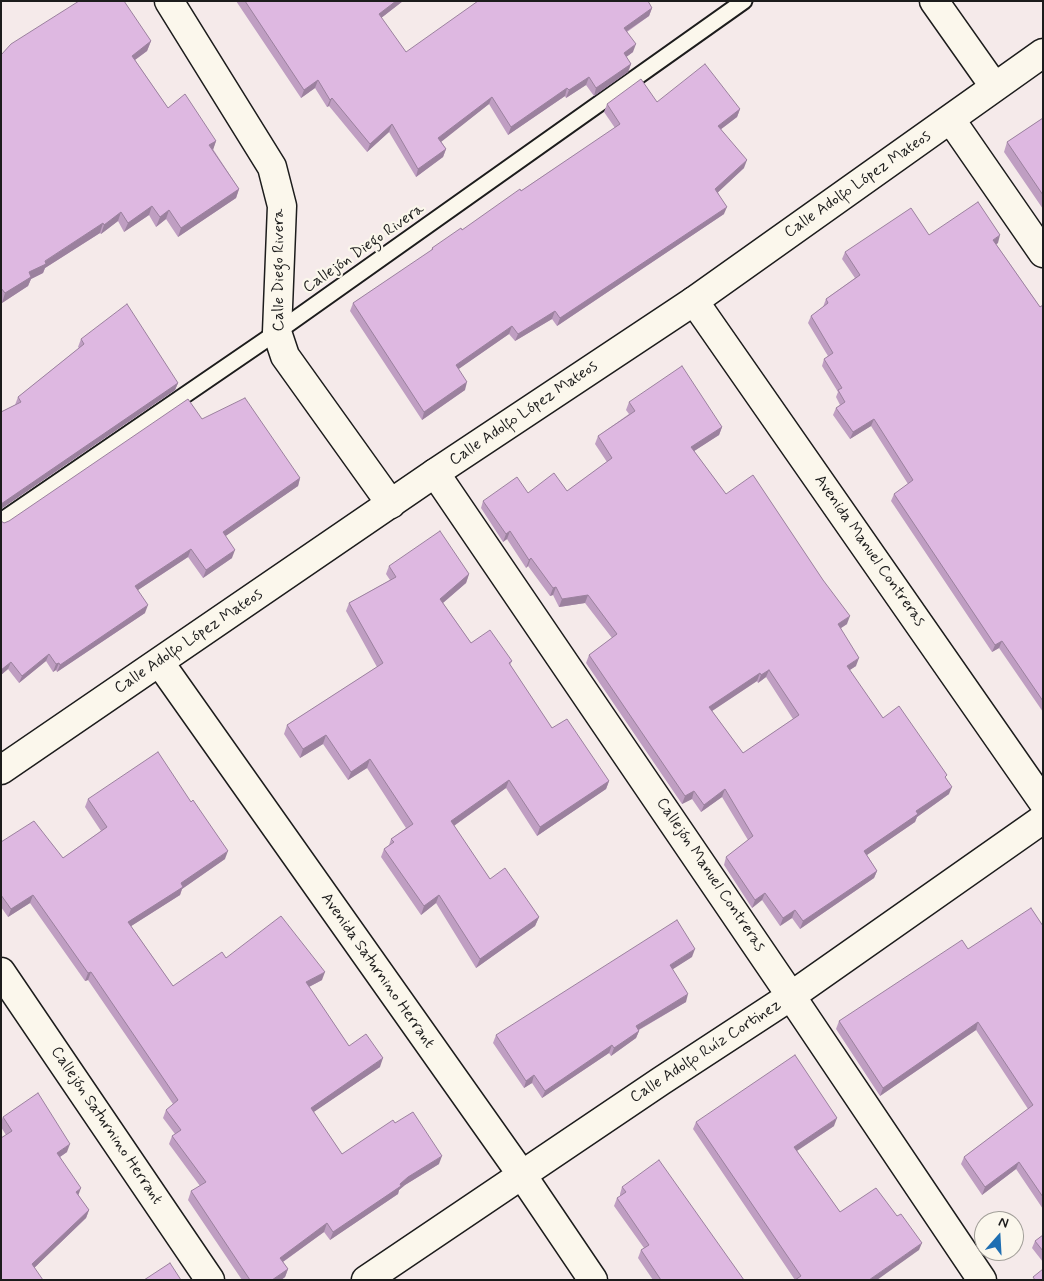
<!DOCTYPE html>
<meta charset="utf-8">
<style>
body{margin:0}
#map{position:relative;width:1044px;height:1281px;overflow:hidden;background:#f5eaea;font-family:Mynerve,sans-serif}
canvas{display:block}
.frame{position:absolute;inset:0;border:2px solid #1c1c1c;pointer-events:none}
.north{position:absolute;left:974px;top:1211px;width:50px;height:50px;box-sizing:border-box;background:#fbf7ec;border:1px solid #a29f99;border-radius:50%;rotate:19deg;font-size:14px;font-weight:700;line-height:20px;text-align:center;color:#1c1c1c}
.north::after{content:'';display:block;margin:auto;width:18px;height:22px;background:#1f6fb2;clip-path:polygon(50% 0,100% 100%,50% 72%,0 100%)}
</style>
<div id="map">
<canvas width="1044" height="1281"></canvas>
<div class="frame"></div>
<div class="north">N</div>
</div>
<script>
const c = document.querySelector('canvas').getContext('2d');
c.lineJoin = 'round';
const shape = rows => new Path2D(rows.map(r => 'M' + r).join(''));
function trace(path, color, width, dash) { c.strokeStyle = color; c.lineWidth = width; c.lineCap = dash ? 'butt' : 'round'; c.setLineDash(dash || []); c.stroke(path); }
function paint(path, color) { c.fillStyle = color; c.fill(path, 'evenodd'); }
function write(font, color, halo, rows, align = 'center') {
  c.font = font + ' Mynerve,sans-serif'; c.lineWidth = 4.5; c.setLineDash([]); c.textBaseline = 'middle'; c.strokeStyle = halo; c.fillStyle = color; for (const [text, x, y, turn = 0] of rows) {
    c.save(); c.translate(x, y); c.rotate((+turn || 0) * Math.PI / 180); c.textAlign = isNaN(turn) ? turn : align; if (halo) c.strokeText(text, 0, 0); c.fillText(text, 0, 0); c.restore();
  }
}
const service = shape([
 [1,521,277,332,744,1]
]);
const minor = shape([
 [934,1,994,86],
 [951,120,1043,253],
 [435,473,791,996,982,1280],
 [160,663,522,1175,593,1280],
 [1,972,210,1280],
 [366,1280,661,1081,791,996,1043,819]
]);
const tertiary = shape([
 [169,1,272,167,282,206,277,332,285,356,391,504],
 [694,301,1043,53]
]);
const secondary = shape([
 [1,770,435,473,694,301,1043,802]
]);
trace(service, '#1c1c1c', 19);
trace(minor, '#1c1c1c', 31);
trace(tertiary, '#1c1c1c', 31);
trace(secondary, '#1c1c1c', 31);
trace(service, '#fbf7ec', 15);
trace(minor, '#fbf7ec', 28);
trace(tertiary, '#fbf7ec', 28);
trace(secondary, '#fbf7ec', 28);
paint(shape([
 [236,1,403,1,381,18,406,52,652,8,649,16,627,32,633,52,626,57,631,64,628,72,594,96,586,85,566,98,565,96,508,135,489,104,441,141,446,149,443,157,416,177,389,132,367,152,329,106,327,107,315,88,301,98],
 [151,41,147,51,135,60,168,108,216,141,213,149,239,189,236,198,178,237,166,219,156,227,149,215,124,232,118,221,101,234,100,233,45,268,43,273,31,279,28,286,2,303,1,55],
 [657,102,740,109,737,117,721,129,744,168,718,192,724,214,557,326,552,319,515,341,509,334,458,369,465,390,422,420,350,311,353,303,431,251,432,248,462,230,615,128,604,112,607,104],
 [1043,118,1043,209,1004,152,1007,142],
 [929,235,998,243,996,244,1040,307,1043,305,1043,712,999,648,992,652,891,501,894,494,908,484,871,426,850,439,833,415,836,408,840,405,836,397,838,392,822,366,824,359,828,356,808,323,811,316,823,307,826,299,855,278,842,259,845,252],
 [81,339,178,383,175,390,1,509,1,412,15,405,18,397,79,348,78,347],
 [629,402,722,427,719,435,694,451,726,494,847,624,841,628,856,666,849,670,883,718,946,778,949,794,917,817,915,822,867,855,877,871,874,878,800,929,792,918,780,926,762,900,752,908,724,865,726,857,748,840,722,797,701,812,692,799,682,804,586,663,589,655,612,638,585,603,559,607,553,595,550,596,528,566,526,568,507,539,503,542,481,508,483,501,528,493,567,491,607,462,595,444,598,436,629,414,626,410],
 [766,677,793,719,743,753,712,711,757,681,758,683],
 [202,419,300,478,298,486,225,536,232,558,203,578,188,557,138,590,145,613,57,672,56,670,53,672,46,661,19,683,8,669,1,675,1,521,4,523,9,521],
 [389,566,469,574,466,583,443,603,471,643,512,661,510,665,552,728,609,781,606,789,537,836,506,788,454,826,490,879,539,917,535,926,476,968,436,903,421,915,381,857,384,849,389,845,391,839,406,828,367,768,348,780,323,744,300,758,284,734,287,725,377,667,346,611,349,603,390,580,386,574],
 [88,799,225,859,182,889,180,895,131,926,173,986,226,958,322,980,309,987,349,1046,380,1067,313,1112,342,1154,395,1123,439,1164,405,1185,399,1190,398,1194,330,1240,324,1232,283,1262,288,1269,285,1277,281,1280,242,1280,188,1200,191,1191,200,1186,169,1144,172,1136,175,1134,163,1118,166,1110,173,1104,88,980,85,981,30,903,8,917,1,907,1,842,63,858,101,831,85,807],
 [1043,926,1043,1209,1016,1169,982,1195,961,1164,964,1157,1028,1109,976,1030,880,1096,836,1029,839,1021,968,949],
 [692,957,672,969,686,1002,639,1030,639,1031,636,1038,611,1056,609,1053,542,1098,532,1083,524,1088,493,1043,496,1035],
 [3,1117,67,1152,60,1157,78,1195,89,1210,86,1218,35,1267,1,1280,6,1135,1,1127,1,1121],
 [696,1122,834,1126,797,1151,840,1212,919,1250,795,1280,693,1129],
 [622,1187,744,1280,653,1280,638,1258,641,1250,644,1248,614,1206,617,1198,620,1196,620,1194],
 [1043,1235,1043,1262,1032,1248,1035,1241]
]), '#bf9ec2');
paint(shape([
 [396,1,403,1,376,22,379,14],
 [652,8,649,16,621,35,624,28],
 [151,41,147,51,128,65,132,56],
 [636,44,633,52,621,61,624,53],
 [631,64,628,72,594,96,596,88],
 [589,77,586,85,566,98,569,90],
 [318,80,315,88,301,98,304,90],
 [567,88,565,96,508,135,511,127],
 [492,97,489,104,436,146,438,138],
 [332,98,329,106,327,107,330,100],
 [740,109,737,117,716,133,718,126],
 [392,124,389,132,367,152,370,144],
 [216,141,213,150,209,145],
 [446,149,443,157,416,177,418,169],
 [747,160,744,168,713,197,715,189],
 [239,189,236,198,178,237,181,228],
 [152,206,149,215,124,232,128,223],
 [727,207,724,214,557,326,560,318],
 [169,210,166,219,156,227,160,217],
 [121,212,118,221,101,234,104,225],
 [103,223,100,233,45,268,43,273,31,279,28,286,2,303,5,293,29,272],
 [1000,235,998,243,991,248,993,240],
 [555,311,552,319,515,341,518,334],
 [512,326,509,334,453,373,456,365],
 [467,382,465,390,422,420,424,412],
 [178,383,175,390,1,509,1,504],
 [874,419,871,426,850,439,853,432],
 [722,427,719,435,688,455,691,447],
 [300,478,298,486,220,540,223,532],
 [510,531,507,539,503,542,506,534],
 [191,549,188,557,132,594,135,586],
 [235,550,232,558,203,578,206,570],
 [531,558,528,566,526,568,529,560],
 [469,574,466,583,437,608,440,599],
 [556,587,553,595,550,596,553,588],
 [588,595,585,603,559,607,562,599],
 [148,605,145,613,57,672,60,665],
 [850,616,847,624,835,632,838,624],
 [1002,641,999,648,992,652,995,645],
 [49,654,46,661,19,683,22,676],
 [859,658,856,666,844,674,847,666],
 [11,662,8,669,1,675,1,670],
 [59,663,56,670,53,672,56,664],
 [769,670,766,677,758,683,761,675],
 [760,673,757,681,706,715,709,707],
 [326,735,323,744,300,758,303,749],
 [370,759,367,768,348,780,351,772],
 [509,780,506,788,448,830,451,821],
 [609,781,606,789,537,836,540,827],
 [952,787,949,794,917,817,915,822,861,859,864,851,916,811],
 [725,789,722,797,701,812,704,805],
 [694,791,692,799,682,804,685,796],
 [228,851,225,859,182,889,180,895,125,930,128,922,181,883],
 [877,871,874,878,800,929,803,921],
 [765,893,762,900,752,908,755,900],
 [33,895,30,903,8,917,11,909],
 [439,895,436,903,421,915,424,906],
 [795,910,792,918,780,926,783,918],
 [539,917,535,926,476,968,480,959],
 [695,949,692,957,667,973,670,965],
 [91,972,88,980,85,981,88,973],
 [325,972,322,980,303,990,306,982],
 [688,994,686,1002,633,1033,636,1026],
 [978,1022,976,1030,880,1096,883,1088],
 [639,1031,636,1038,611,1056,614,1048],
 [612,1045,609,1053,542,1098,545,1091],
 [383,1058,380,1067,308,1116,311,1108],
 [534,1075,532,1083,524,1088,526,1081],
 [837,1118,834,1126,792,1154,794,1147],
 [70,1144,67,1152,54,1161,57,1153],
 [442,1156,439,1164,405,1185,399,1190,398,1194,330,1240,333,1232,400,1184,408,1177],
 [1019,1162,1016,1169,982,1195,985,1187],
 [81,1188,78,1196,76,1192],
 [89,1210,86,1218,30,1272,32,1264],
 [327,1223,324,1232,277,1266,280,1258],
 [922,1243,919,1250,877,1280,869,1280],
 [288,1269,285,1277,281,1280,272,1280]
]), '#9b819e');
const building = shape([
 [79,1,124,1,151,41,132,56,168,108,185,94,216,141,209,145,239,189,181,228,169,210,160,217,152,206,128,223,121,212,104,225,103,223,45,261,46,264,29,272,31,277,5,293,1,288,1,55,11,44,79,1],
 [245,1,396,1,379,14,406,52,478,1,648,1,652,8,624,28,636,44,624,53,631,64,596,88,589,77,569,90,567,88,511,127,492,97,438,138,446,149,418,169,392,124,370,144,332,98,330,100,318,80,304,90,245,1],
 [705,64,740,109,718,126,747,160,715,189,727,207,560,318,555,311,518,334,512,326,456,365,467,382,424,412,353,303,433,249,432,248,461,228,462,230,520,189,521,191,620,124,607,104,641,79,657,102,705,64],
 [1043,118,1043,195,1007,142,1043,118],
 [978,202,1000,235,993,240,1040,307,1043,305,1043,701,1002,641,995,645,894,494,913,480,874,419,853,432,836,408,845,402,838,390,842,388,824,359,833,353,811,316,828,303,826,299,860,275,845,252,911,208,929,235,978,202],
 [127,304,178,383,1,504,1,412,21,402,18,397,84,344,81,339,127,304],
 [682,366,722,427,691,447,726,494,753,475,823,580,850,616,838,624,859,658,847,666,883,718,899,706,947,775,945,777,952,787,916,811,918,814,864,851,877,871,803,921,795,910,783,918,765,893,755,900,726,857,753,836,725,789,704,805,694,791,685,796,589,655,617,634,588,595,562,599,556,587,553,588,531,558,529,560,510,531,506,534,483,501,517,477,528,493,554,473,567,491,612,458,598,436,635,411,629,402,682,366],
 [769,670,799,715,743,753,709,707,760,673,761,675,769,670],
 [245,398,300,478,223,532,235,550,206,570,191,549,135,586,148,605,60,665,59,663,56,664,49,654,22,676,11,662,1,670,1,521,4,523,9,521,188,399,202,419,245,398],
 [440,531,469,574,440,599,471,643,490,630,512,661,509,663,552,728,567,719,609,781,540,827,509,780,451,821,490,879,505,868,539,917,480,959,439,895,424,906,384,849,394,842,391,839,413,824,370,759,351,772,326,735,303,749,287,725,383,663,349,603,396,577,389,566,440,531],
 [158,752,191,802,193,800,228,851,181,883,183,887,128,922,173,986,222,952,226,958,281,916,325,972,306,982,349,1046,366,1034,383,1058,311,1108,342,1154,393,1120,395,1123,413,1112,442,1156,408,1177,400,1184,401,1186,333,1232,327,1223,280,1258,288,1269,272,1280,250,1280,191,1191,206,1182,172,1136,181,1130,166,1110,178,1100,91,972,88,973,33,895,11,909,1,895,1,842,34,821,63,858,107,827,88,799,158,752],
 [1031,908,1043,926,1043,1197,1019,1162,985,1187,964,1157,1033,1105,978,1022,883,1088,839,1021,962,940,968,949,1031,908],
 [677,920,695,949,670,965,688,994,636,1026,639,1031,614,1048,612,1045,545,1091,534,1075,526,1081,496,1035,677,920],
 [795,1055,837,1118,794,1147,840,1212,876,1188,897,1216,901,1214,922,1243,869,1280,795,1280,801,1276,696,1122,795,1055],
 [38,1093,70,1144,57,1153,81,1188,76,1192,89,1210,32,1264,43,1280,1,1280,1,1138,12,1131,3,1117,38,1093],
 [659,1160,744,1280,661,1280,641,1250,649,1245,617,1198,626,1192,622,1187,659,1160],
 [1043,1235,1043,1251,1035,1241,1043,1235],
 [170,1263,181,1280,144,1280,170,1263],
 [1043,1269,1043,1280,1035,1280,1033,1277,1043,1269]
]);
paint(building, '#deb8e1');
trace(building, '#9b819e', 1);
write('16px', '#1c1c1c', '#fbf7ec', [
 ["Calle Adolfo López Mateos",858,185,-35],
 ["Callejón Diego Rivera",364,249,-35],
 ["Calle Diego Rivera",280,270,-90],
 ["Calle Adolfo López Mateos",524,414,-34],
 ["Avenida Manuel Contreras",869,551,55],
 ["Calle Adolfo López Mateos",189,642,-34],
 ["Callejón Manuel Contreras",710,875,56],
 ["Avenida Saturnino Herrant",377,971,55],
 ["Calle Adolfo Ruíz Cortinez",706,1052,-33],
 ["Callejón Saturnino Herrant",106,1126,56]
]);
</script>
